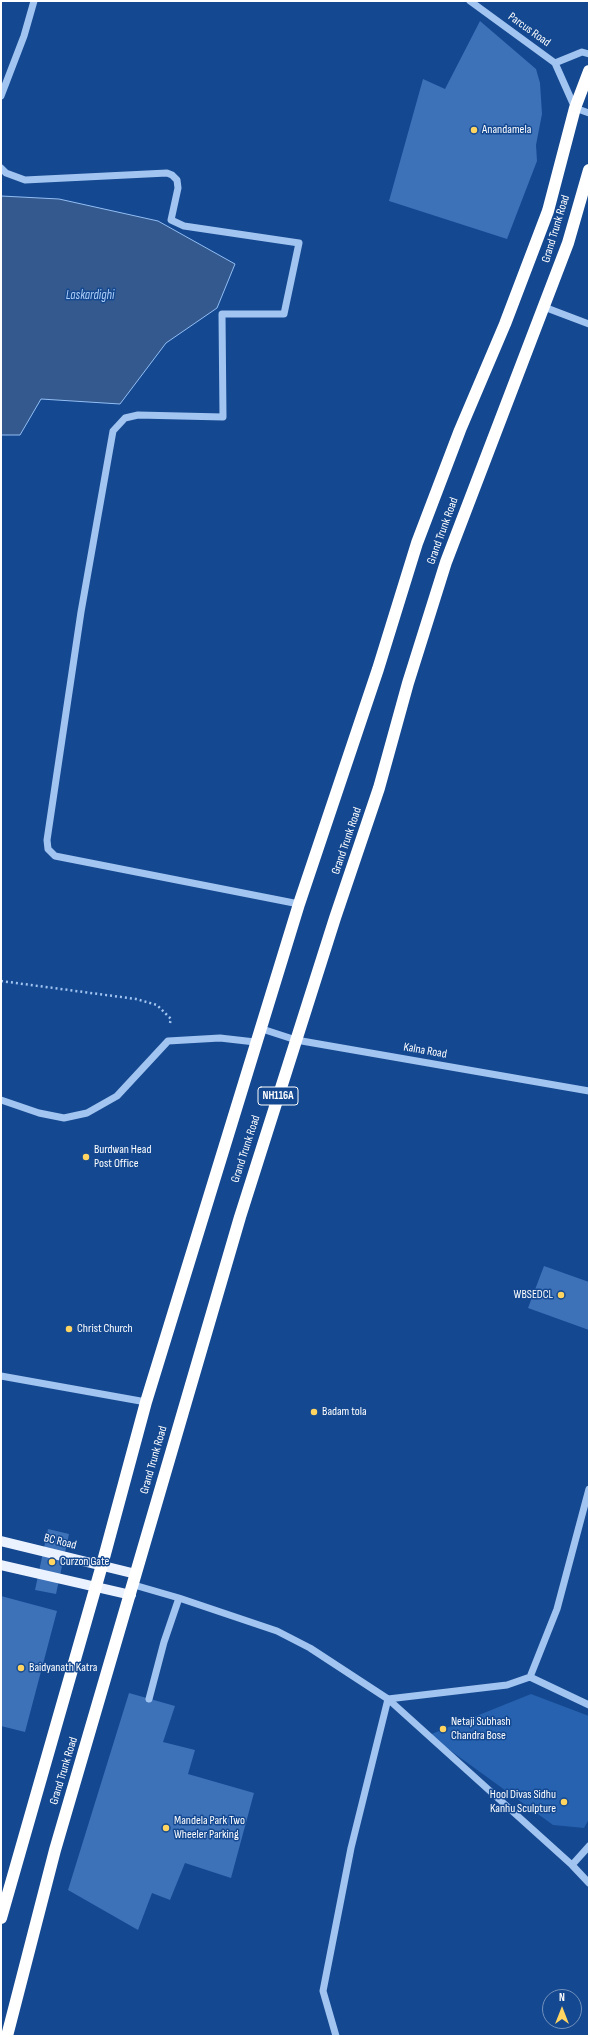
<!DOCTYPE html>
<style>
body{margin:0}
#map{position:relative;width:590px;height:2037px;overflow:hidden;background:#144890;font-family:"Sofia Sans Condensed",sans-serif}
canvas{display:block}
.frame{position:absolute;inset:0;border:2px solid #fff;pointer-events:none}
.north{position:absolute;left:542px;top:1989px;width:40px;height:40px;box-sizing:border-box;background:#144890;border:1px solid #7291bc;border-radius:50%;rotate:0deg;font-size:11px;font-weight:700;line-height:16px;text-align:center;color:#fff}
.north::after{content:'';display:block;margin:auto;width:14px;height:18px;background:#ffd461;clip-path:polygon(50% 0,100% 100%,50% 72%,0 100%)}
</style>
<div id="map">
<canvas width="590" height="2037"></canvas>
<div class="frame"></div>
<div class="north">N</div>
</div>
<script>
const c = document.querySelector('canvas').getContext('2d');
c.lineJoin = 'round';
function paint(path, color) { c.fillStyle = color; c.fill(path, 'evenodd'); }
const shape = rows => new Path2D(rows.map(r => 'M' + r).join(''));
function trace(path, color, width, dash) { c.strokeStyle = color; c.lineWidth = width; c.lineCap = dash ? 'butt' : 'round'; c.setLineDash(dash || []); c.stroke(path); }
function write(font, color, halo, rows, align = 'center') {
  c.font = font + ' "Sofia Sans Condensed",sans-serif'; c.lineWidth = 3; c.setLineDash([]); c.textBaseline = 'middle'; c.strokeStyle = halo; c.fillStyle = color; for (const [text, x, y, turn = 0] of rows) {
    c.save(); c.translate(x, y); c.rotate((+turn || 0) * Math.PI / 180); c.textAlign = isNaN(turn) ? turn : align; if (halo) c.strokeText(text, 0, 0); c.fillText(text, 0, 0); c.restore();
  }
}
paint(shape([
 [531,1694,589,1716,589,1819,584,1828,553,1825,429,1735]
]), '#2662af');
const water = shape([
 [1,196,59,199,158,221,235,264,217,308,166,343,120,404,41,399,20,435,1,435,1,196]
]);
paint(water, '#33598e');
trace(water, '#93bef4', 1);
paint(shape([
 [480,21,536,69,540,83,542,114,536,145,537,161,507,239,389,201,423,79,445,89],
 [544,1266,589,1282,589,1330,528,1308],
 [48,1529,69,1534,56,1594,35,1590],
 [1,1596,57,1611,25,1732,1,1726],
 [129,1693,175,1706,163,1742,195,1750,188,1774,254,1793,231,1878,185,1863,170,1900,152,1893,138,1930,68,1890]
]), '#3d72b9');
trace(shape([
 [1,981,136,999,157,1005,171,1019,170,1023]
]), '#a1c4f1', 2.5, [2, 3]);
trace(shape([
 [470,1,555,63,575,108,589,113],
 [555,63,582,52,589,54],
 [1,96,24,36,34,1],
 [1,168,6,173,25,180,167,173,172,175,177,180,178,188,171,220,184,226,299,243,284,314,222,314,223,417,138,415,125,418,113,431,81,612,47,840,48,849,55,856,299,904],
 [544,307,589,324],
 [259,1028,296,1040,589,1091],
 [1,1100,39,1113,64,1118,87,1113,117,1096,168,1041,220,1038,255,1042],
 [1,1376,146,1402],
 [134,1585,179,1598,277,1631,310,1648,388,1699,572,1865,589,1883],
 [530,1677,557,1609,589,1489],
 [149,1699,164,1642,179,1598],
 [572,1865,589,1846],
 [336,2036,323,1991,351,1848,388,1699,507,1685,530,1677,589,1705]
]), '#a1c4f1', 7);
trace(shape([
 [1,1541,136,1574],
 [1,1565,131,1595]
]), '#ebf2ff', 10);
trace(shape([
 [1,1918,102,1565,146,1402,299,904,378,669,417,543,460,430,505,324,548,211,575,108,589,71],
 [7,2036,55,1850,240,1217,335,918,379,788,408,683,446,562,568,243,589,170]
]), '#fff', 12);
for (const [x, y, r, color] of [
 [474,130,4,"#ffd461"],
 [86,1157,4,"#ffd461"],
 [561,1295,4,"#ffd461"],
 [69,1329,4,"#ffd461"],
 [314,1412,4,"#ffd461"],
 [52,1562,4,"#ffd461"],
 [21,1668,4,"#ffd461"],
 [443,1729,4,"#ffd461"],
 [564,1802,4,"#ffd461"],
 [166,1828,4,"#ffd461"]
]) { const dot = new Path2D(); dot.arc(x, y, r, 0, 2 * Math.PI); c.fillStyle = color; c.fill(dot); trace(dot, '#144890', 1.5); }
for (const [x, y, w] of [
 [278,1096,40]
]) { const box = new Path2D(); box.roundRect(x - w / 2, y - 9, w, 18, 3); c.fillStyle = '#144890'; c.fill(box); trace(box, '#fff', 1); }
write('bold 11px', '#fff', null, [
 ["NH116A",278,1096]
]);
write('12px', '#fff', '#144890', [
 ["Parcus Road",529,30,36],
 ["Grand Trunk Road",556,229,-73],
 ["Grand Trunk Road",443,531,-70],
 ["Grand Trunk Road",347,841,-71],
 ["Kalna Road",425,1051,10],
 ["Grand Trunk Road",246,1149,-72],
 ["Grand Trunk Road",154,1460,-74],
 ["BC Road",60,1542,14],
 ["Grand Trunk Road",64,1771,-73]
]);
write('12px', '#fff', '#144890', [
 ["Anandamela",482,130],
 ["Burdwan Head",94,1150],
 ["Post Office",94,1164],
 ["WBSEDCL",553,1295,"right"],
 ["Christ Church",77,1329],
 ["Badam tola",322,1412],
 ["Curzon Gate",60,1562],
 ["Baidyanath Katra",29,1668],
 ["Netaji Subhash",451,1722],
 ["Chandra Bose",451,1736],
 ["Hool Divas Sidhu",556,1795,"right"],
 ["Kanhu Sculpture",556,1809,"right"],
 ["Mandela Park Two",174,1821],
 ["Wheeler Parking",174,1835]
], 'left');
write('italic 13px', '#adcef8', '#144890', [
 ["Laskardighi",90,296]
]);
</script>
